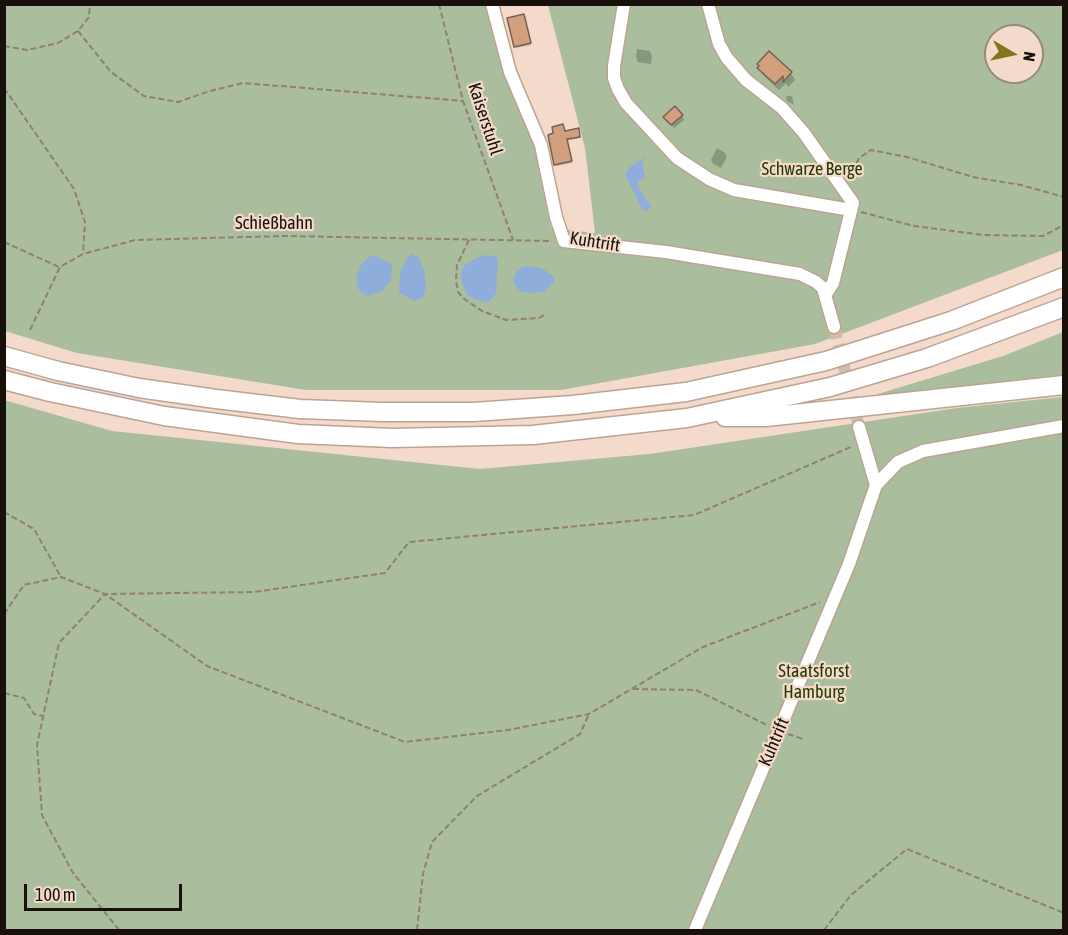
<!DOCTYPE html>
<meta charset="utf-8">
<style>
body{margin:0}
#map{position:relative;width:1068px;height:935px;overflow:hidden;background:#f3daca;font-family:"Asap Condensed",sans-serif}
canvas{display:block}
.frame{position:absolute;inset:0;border:6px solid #18100a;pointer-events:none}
.north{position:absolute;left:984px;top:24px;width:60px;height:60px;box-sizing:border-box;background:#f3daca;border:2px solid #9b897d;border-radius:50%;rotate:99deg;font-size:16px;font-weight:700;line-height:24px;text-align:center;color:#18100a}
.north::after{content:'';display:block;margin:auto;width:21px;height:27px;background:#7f771b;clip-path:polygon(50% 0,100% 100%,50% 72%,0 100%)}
.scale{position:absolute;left:24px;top:884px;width:158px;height:27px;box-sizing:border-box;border:3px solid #18100a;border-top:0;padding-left:8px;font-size:18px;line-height:21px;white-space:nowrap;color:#18100a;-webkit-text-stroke:4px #f3daca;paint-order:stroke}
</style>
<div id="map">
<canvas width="1068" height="935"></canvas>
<div class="frame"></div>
<div class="north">N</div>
<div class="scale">100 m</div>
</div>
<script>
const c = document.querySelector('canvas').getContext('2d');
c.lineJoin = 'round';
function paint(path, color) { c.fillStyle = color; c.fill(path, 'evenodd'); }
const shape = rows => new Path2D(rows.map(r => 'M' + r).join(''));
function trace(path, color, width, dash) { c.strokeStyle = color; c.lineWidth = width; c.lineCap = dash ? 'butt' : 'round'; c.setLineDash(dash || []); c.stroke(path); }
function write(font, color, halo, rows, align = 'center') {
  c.font = font + ' "Asap Condensed",sans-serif'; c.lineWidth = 4.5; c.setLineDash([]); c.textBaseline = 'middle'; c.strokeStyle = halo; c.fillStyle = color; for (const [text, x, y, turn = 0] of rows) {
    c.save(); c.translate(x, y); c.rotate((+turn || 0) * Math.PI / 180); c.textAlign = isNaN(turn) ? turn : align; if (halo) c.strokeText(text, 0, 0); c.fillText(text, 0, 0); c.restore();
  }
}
paint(shape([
 [4,5,488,5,532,133,551,228,595,233,585,148,548,5,1063,5,1063,250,815,344,561,390,306,390,77,353,5,331],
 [996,36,1032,36,1032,72,996,72],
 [1063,332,1063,378,878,397,878,394,1003,356],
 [1063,397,1063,930,5,930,4,400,112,431,480,469,650,454,957,408]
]), '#aabd9c');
paint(shape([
 [645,157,642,165,645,177,638,182,639,189,651,206,647,211,642,209,625,175,631,166],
 [412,254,419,258,424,270,426,287,423,298,415,301,399,293,400,272,407,259],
 [372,255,383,259,392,265,391,281,382,291,366,296,359,290,356,277,362,263],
 [484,255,497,257,498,263,496,293,489,302,479,301,468,296,461,281,462,269,467,263],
 [524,266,541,268,554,276,554,282,544,292,534,293,521,292,515,285,513,280,517,271]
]), '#8eaddb');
paint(shape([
 [524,17,531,45,516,48,509,19],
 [637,49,650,51,652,56,651,64,638,62,636,57],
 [769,53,791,73,795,80,788,87,786,83,779,90,763,75,759,68],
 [786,96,792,96,794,105,787,101],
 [682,115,684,120,674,128,668,121],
 [579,131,580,138,567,141,572,163,556,166,565,132],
 [717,148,725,153,727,157,721,168,713,164,711,160]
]), '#0003');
const building = shape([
 [524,14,531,43,514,47,507,18,524,14],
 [769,51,792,72,783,82,783,76,775,84,757,68,759,66,757,64,769,51],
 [675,106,683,115,671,125,663,117,675,106],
 [563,124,565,131,579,128,580,137,567,139,572,161,554,165,548,135,553,133,552,127,563,124]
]);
paint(building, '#d2a07e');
trace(building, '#776153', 1.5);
trace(shape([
 [834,327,859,427]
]), '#d2bcad', 12, [12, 6]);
const minor = shape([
 [492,4,510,72,541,145,556,217,564,241,666,252,800,274,816,282,823,288,834,327],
 [624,4,614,66,614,78,618,89,626,103,677,158,709,179,734,190,851,210],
 [708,4,719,44,727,58,746,80,782,108,804,133,853,203,833,283,826,294],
 [859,427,876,485],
 [695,930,849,564,876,485,898,462,923,451,1064,426]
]);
const highway = shape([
 [4,356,58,371,139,388,216,399,300,409,383,412,474,412,573,405,686,392,826,361,951,321,1064,277],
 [4,380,50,392,164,416,298,434,392,438,533,435,687,418,830,387,927,358,1064,307],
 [725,417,766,417,1064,385]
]);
trace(minor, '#bca494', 15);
trace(highway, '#bca494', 21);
trace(shape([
 [439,4,463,101,513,240],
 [78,31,111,72,144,96,178,102,210,91,243,83,463,101],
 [4,46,27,50,58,43,78,31,89,17,90,4],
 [4,88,74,189,85,222,83,254],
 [849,180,859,158,871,150,907,157,973,177,1021,185,1064,197],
 [861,212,914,226,984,235,1043,236,1064,225],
 [469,240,457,265,456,280,458,292,463,298,482,311,506,320,539,318,544,315],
 [4,242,59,267],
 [30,330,60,267,83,254,135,240,285,236,552,241],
 [4,512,34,529,61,577],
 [4,614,24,585,61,577,105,594,207,666,405,742,508,730,589,714,703,647,820,602],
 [633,689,696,690,769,726],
 [4,693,24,698,34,714,43,716],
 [788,734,803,739],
 [119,930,73,873,42,815,37,745,59,643,105,594,254,592,385,573,409,542,694,515,853,446],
 [417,930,423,874,432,842,477,796,580,734,589,714],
 [824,930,851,895,907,849,1064,913]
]), '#917f74', 2, [6, 3]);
trace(minor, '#fff', 12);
trace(highway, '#fff', 18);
write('18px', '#18100a', '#f3daca', [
 ["Kaiserstuhl",485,119,72],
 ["Schießbahn",274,223],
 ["Kuhtrift",595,242,9],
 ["Kuhtrift",774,742,-67]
]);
write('18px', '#223b04', '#f3daca', [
 ["Schwarze Berge",812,169],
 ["Staatsforst",814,671],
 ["Hamburg",814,692]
]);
</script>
